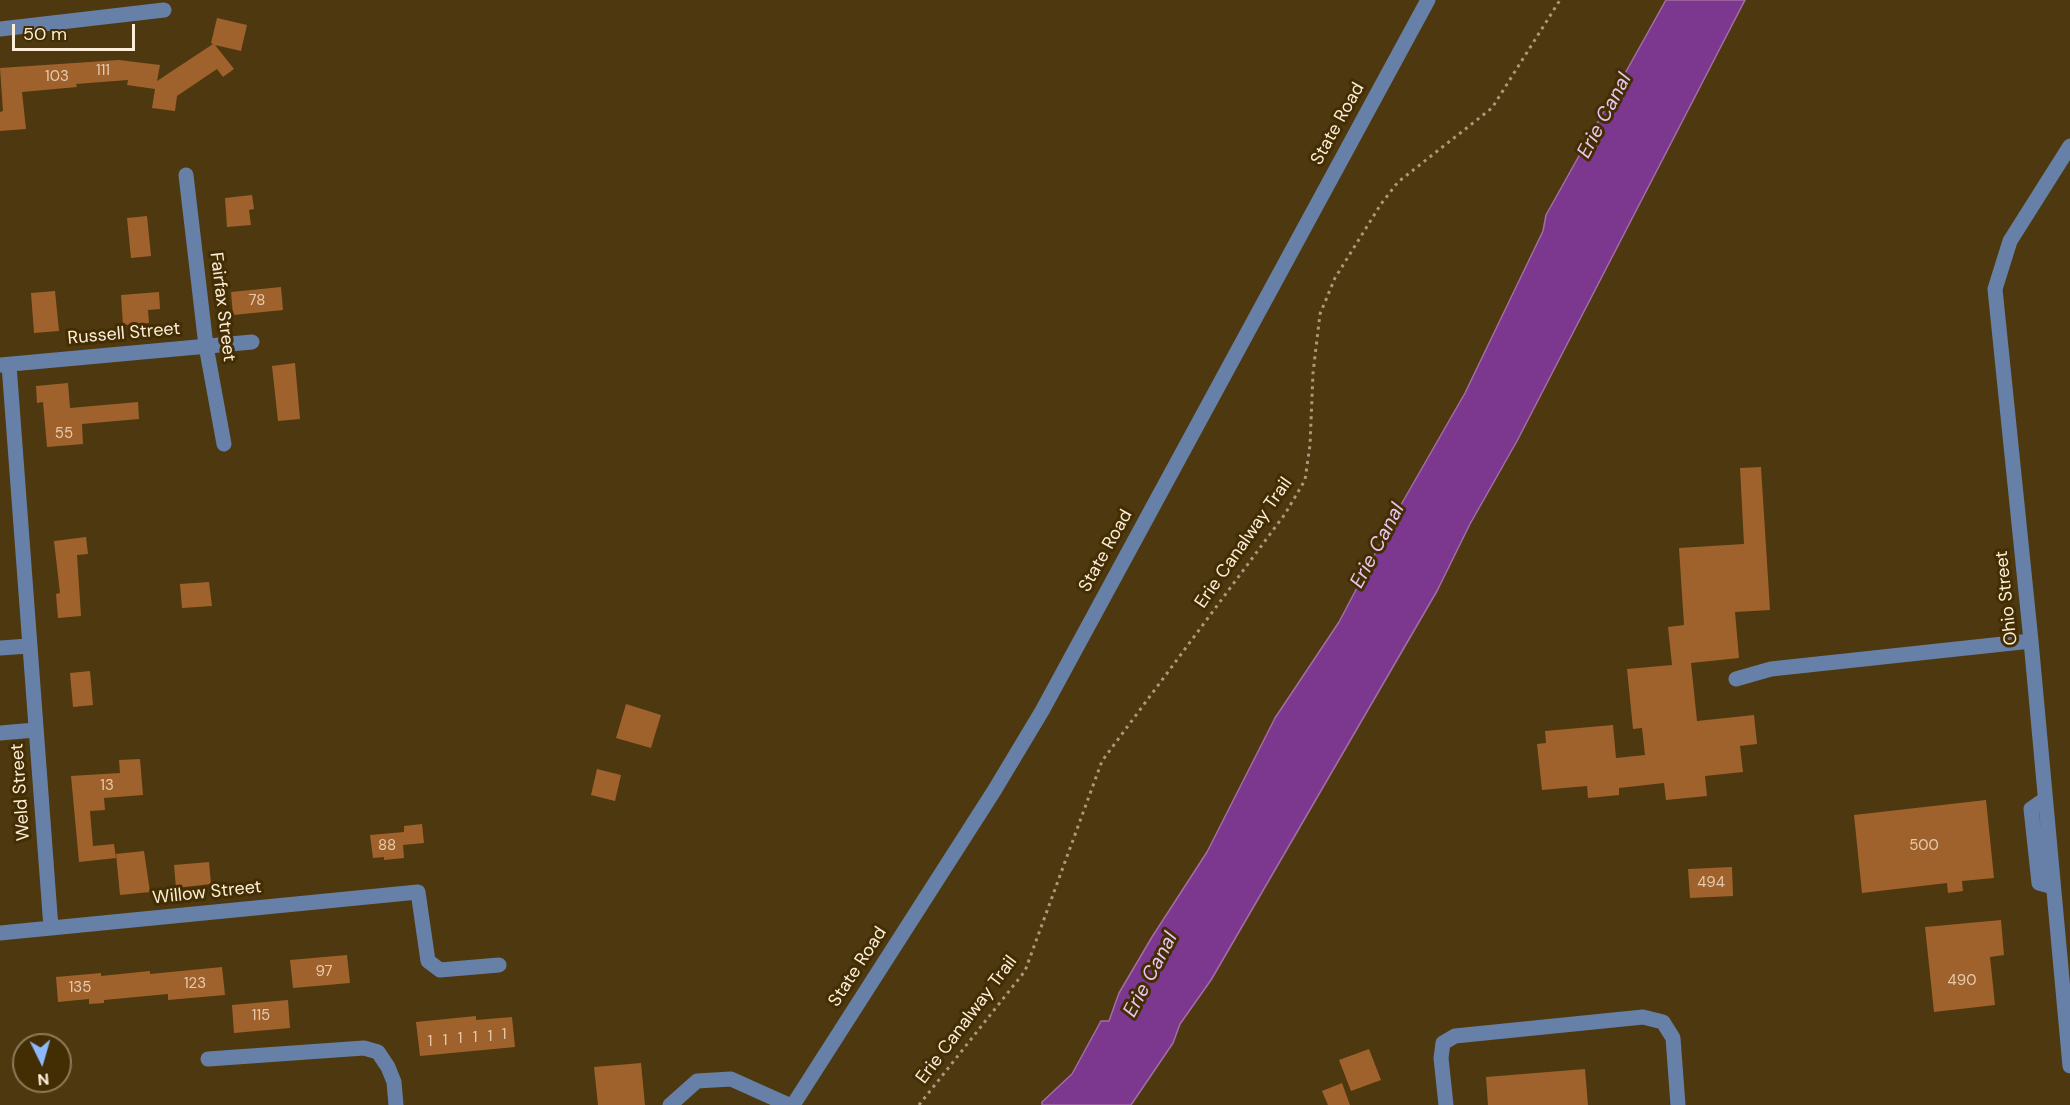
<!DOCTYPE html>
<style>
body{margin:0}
#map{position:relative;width:2070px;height:1105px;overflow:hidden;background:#4e380f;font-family:"DM Sans",sans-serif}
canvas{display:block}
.north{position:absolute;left:12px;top:1033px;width:60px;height:60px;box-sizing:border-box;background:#432d03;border:2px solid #8d7a59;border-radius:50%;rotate:175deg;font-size:16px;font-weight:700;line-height:24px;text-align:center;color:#fceed9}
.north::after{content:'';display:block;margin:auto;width:21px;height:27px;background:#8db9fc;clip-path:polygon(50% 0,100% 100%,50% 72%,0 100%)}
.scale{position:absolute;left:12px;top:24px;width:123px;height:27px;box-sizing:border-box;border:3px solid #fceed9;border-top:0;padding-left:8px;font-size:18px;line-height:21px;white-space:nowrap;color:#fceed9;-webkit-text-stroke:4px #432d03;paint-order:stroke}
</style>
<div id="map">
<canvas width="2070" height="1105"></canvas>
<div class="north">N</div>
<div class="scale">50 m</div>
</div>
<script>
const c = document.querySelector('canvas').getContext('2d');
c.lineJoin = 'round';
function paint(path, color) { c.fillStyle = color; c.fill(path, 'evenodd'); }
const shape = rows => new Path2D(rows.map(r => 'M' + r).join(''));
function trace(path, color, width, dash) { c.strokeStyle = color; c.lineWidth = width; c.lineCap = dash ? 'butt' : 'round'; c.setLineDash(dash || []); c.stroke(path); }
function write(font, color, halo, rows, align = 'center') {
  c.font = font + ' "DM Sans",sans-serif'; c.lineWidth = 6; c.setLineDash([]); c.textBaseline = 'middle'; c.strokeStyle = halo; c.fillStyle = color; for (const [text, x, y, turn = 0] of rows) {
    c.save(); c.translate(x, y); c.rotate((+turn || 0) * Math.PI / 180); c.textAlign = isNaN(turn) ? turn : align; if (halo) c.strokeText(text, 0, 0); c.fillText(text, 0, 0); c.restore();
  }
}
const water = shape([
 [1666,0,1745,0,1517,441,1470,524,1437,591,1211,980,1180,1024,1173,1043,1131,1105,1042,1105,1042,1102,1072,1074,1101,1021,1109,1021,1119,993,1152,937,1207,852,1275,718,1339,622,1398,510,1465,393,1543,231,1546,215,1666,0]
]);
paint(water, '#7c378e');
trace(water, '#a26ea4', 1.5);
paint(shape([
 [217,18,247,25,241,51,215,45,234,69,223,77,217,69,177,96,175,111,152,108,155,89,127,85,128,80,76,84,77,87,22,92,26,129,0,131,0,112,3,111,0,68,119,60,160,65,157,81,213,44,211,43],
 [252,195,254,209,249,210,251,225,227,227,225,198],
 [147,216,151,256,131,258,127,218],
 [281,287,283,310,233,315,231,292],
 [55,291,59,331,34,333,31,293],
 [159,292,160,309,148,310,149,323,123,325,121,295],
 [295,363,300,419,278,421,272,366],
 [68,383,70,408,138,402,139,419,82,424,83,444,47,447,43,402,37,403,36,386],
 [1761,467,1770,610,1735,612,1739,658,1691,663,1697,721,1754,715,1757,744,1740,746,1743,772,1705,776,1707,796,1666,800,1664,783,1619,788,1619,795,1588,798,1587,786,1542,790,1537,744,1546,743,1545,731,1613,725,1616,758,1645,755,1642,728,1633,729,1627,669,1672,665,1668,627,1684,625,1679,548,1744,544,1740,468],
 [86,537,88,554,77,555,81,616,58,618,56,594,60,593,54,541],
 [209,582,212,606,182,608,180,584],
 [90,671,93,705,73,707,70,673],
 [626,704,661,715,651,748,616,738],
 [140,759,143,795,104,798,105,810,90,811,93,846,114,844,116,858,79,862,71,776,120,773,119,760],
 [597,769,621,775,615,801,591,795],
 [1986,800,1994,878,1962,881,1963,891,1948,893,1947,883,1862,893,1854,815],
 [422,824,424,843,403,845,404,858,384,860,384,857,373,858,370,835,404,832,404,826],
 [144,851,150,892,120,895,116,854],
 [209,862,211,884,176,888,174,865],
 [1732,867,1733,896,1690,898,1688,869],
 [2001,920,2004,955,1990,957,1995,1005,1934,1012,1925,927],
 [347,955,350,983,293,988,290,960],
 [222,967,225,995,168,1000,168,994,104,1000,104,1003,89,1004,89,999,58,1002,56,977,101,973,101,976,150,971,150,974],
 [288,1000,290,1028,234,1033,232,1005],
 [476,1016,476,1020,512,1017,515,1047,420,1056,416,1022],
 [1369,1049,1381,1080,1351,1091,1339,1060],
 [641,1063,645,1105,598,1105,594,1067],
 [1585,1069,1588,1105,1488,1105,1486,1077],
 [1342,1083,1350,1105,1328,1105,1322,1091]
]), '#a0622c');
trace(shape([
 [919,1105,1025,971,1102,761,1285,514,1305,480,1310,445,1313,373,1320,314,1335,278,1381,204,1398,182,1492,108,1560,0]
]), '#ab997b', 3, [3, 4.5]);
trace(shape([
 [0,29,164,10],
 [2070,146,2010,241,1995,289,2031,641,2070,1066],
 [186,175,206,346,224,444],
 [0,365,252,342],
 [9,365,51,928],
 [0,648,29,646],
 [1736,679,1771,669,2031,641],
 [0,733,35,730],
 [2044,800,2031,809,2039,883,2053,887],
 [0,933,418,892,428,961,440,970,499,965],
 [208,1059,364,1048,378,1052,388,1067,394,1082,396,1105],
 [670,1105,697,1081,731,1079,789,1105],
 [793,1105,994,791,1042,711,1428,0],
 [1446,1105,1441,1058,1443,1043,1455,1036,1643,1017,1663,1022,1673,1038,1678,1105]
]), '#6780a8', 15);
write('15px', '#e5cbae', null, [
 ["111",103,71],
 ["103",57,77],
 ["78",257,301],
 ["55",64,434],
 ["13",107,786],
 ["88",387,846],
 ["500",1924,846],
 ["494",1711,883],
 ["97",324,972],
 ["490",1962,981],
 ["123",195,984],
 ["135",80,988],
 ["115",261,1016],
 ["1",504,1035],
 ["1",490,1037],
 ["1",475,1038],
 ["1",460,1039],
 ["1",445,1041],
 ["1",430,1042]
]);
write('18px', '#fceed9', '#432d03', [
 ["State Road",1338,124,-61],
 ["Fairfax Street",222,307,83],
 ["Russell Street",124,334,-5],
 ["Erie Canalway Trail",1244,543,-55],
 ["State Road",1106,551,-61],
 ["Ohio Street",2007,598,-96],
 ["Weld Street",21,792,-94],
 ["Willow Street",207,893,-6],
 ["State Road",858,967,-57],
 ["Erie Canalway Trail",967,1020,-53]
]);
write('italic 20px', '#e8c5f2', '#432d03', [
 ["Erie Canal",1605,116,-62],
 ["Erie Canal",1378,546,-62],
 ["Erie Canal",1151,975,-62]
]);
</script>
